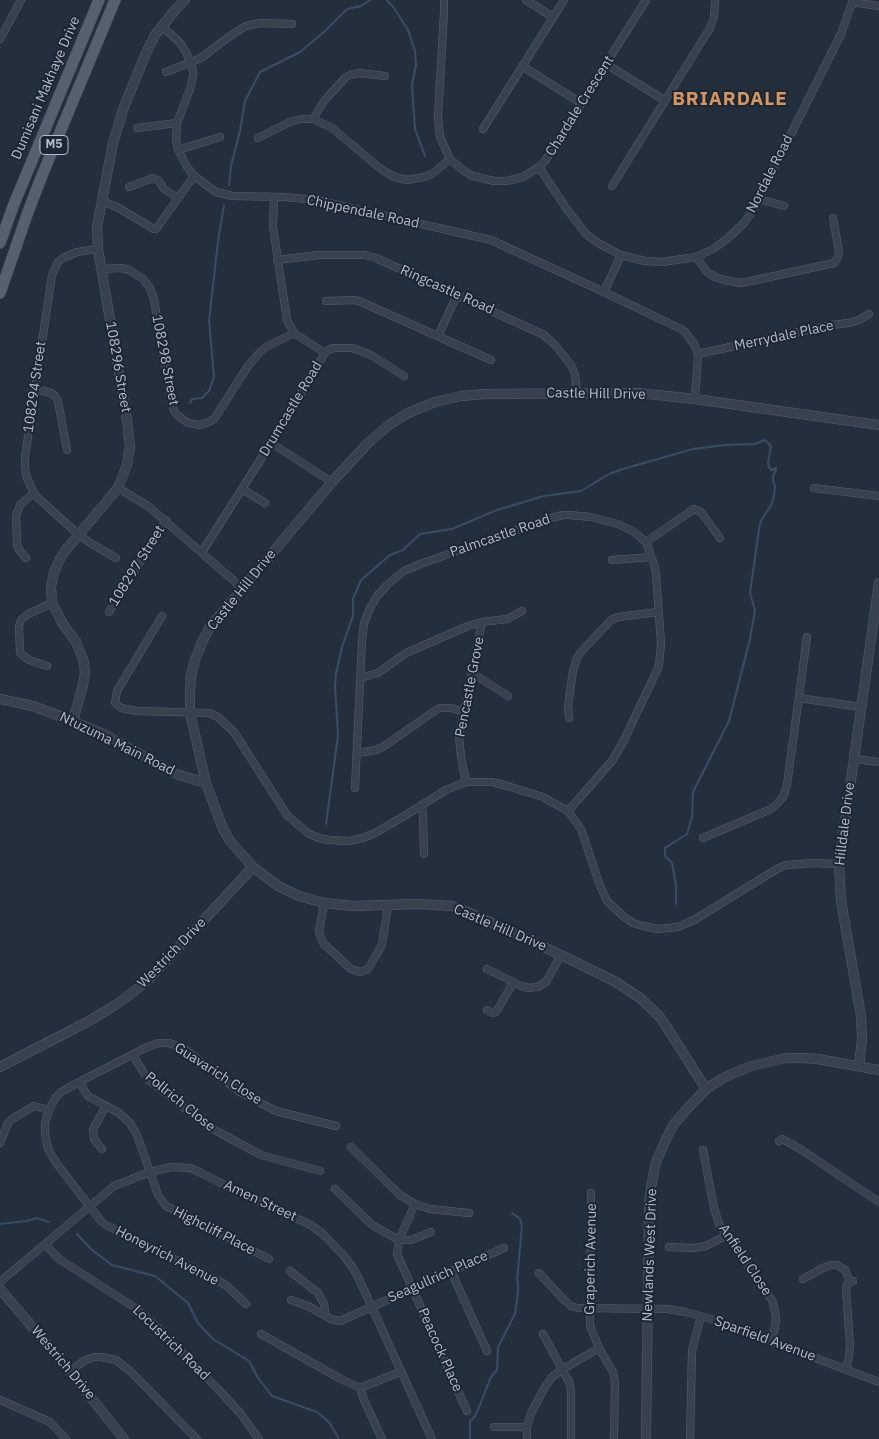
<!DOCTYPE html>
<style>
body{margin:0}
canvas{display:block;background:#242f3e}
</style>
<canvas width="879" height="1439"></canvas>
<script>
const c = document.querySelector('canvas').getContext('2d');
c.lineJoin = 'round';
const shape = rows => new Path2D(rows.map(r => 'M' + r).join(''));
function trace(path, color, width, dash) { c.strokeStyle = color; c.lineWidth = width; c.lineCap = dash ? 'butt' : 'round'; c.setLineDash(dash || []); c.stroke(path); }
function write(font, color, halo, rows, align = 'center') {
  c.font = font + ' "IBM Plex Sans",sans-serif'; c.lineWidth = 4; c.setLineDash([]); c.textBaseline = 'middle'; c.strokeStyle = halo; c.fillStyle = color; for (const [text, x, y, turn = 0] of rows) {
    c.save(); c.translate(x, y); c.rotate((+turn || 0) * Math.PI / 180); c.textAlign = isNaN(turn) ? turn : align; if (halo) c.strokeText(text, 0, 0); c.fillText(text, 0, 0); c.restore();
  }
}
trace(shape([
 [387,0,394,8,408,30,415,51,416,65,412,85,415,129,425,156],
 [229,185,231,166,240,131,245,101,260,72,300,52,324,32,347,9,361,6,370,0],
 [190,403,192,399,202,398,209,391,214,377,209,321,218,241,224,205],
 [326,824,338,735,335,685,336,674,342,647,353,616,353,599,361,580,390,555,403,550,420,534,452,529,497,510,544,496,581,491,609,474,623,469,693,449,725,445,755,444,765,440,771,446,768,463,770,469,772,470,776,468,776,470,773,476,773,481,775,486,774,496,771,505,761,521,759,529,750,593,755,610,750,639,729,721,693,792,692,817,687,834,665,848,665,856,672,863,676,885,676,904],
 [0,1224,26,1221,37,1218,49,1222],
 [77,1234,91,1249,112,1265,155,1276,188,1303,198,1323,213,1339,249,1361,258,1378,272,1396,317,1412,329,1422,339,1439],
 [470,1439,470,1421,473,1419,477,1412,491,1377,497,1370,498,1347,515,1314,518,1292,518,1283,517,1280,522,1226,520,1219,512,1213]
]), '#394c67', 2);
const minor = shape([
 [444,0,444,12,438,117,440,137,450,159,464,171,473,176,494,181,507,181,523,177,539,167,545,161,646,0],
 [526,0,553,17],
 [852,2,879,6],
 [162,26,180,43,186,52,193,70,193,76,190,89,177,123,176,141,178,150,187,167,194,176,209,187,216,192,232,196,284,197,316,200,491,240,604,292,681,329,685,332,694,344,698,354,695,399],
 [0,39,21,0],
 [606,64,664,100],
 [522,66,581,103],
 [166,72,201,58,230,36,246,26,260,23,292,24],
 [313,119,324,101,346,77,350,75,359,73,385,76],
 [137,128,177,123],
 [483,129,564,0],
 [258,138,290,122,301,119,313,119,332,128,381,169,394,177,407,180,424,177,432,174,450,159],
 [178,150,220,137],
 [539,167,566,208,586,234,598,243,621,255,645,261,662,262,696,257,713,249,727,239,744,223,753,210,841,34,853,0],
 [612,186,710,28,714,17,715,0],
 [129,187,153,178,159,181,164,189,178,198],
 [274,198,273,227,287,320,294,333,325,353],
 [759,199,784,206],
 [102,201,117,207,154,229,156,229,194,176],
 [98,249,77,252,63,258,58,262,52,275,25,457,25,467,26,476,34,493,37,497,79,535,89,542,116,558],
 [696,257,707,272,715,277,724,280,740,283,751,281,834,263,838,257,839,252,833,218],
 [277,260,319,255,365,255,376,258,544,335,555,345,571,365,575,374,577,393],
 [101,269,121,268,129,270,143,279,150,288,154,300,172,403,174,411,178,416,188,423,200,425,209,422,214,419,248,366,261,351,266,347,294,333],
 [604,292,621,255],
 [326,301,353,300,359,301,491,360],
 [438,336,457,295],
 [698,354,831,325,849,323,859,320,869,314],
 [35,389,51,393,55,396,58,401,67,450],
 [271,443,332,482],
 [118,488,148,506,242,588],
 [814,488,879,496],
 [242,489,265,503],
 [646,542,694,509,701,512,720,538],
 [202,552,271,443,325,353,330,349,334,348,352,348,371,355,404,376],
 [26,558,19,550,17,545,16,515,21,504,34,493],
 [612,560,651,557],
 [109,612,166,520],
 [162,616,117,691,115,703,121,708,137,711,209,713,218,717,234,732,287,815,309,834,319,838,329,840,349,841,363,838,375,833,401,818,446,790,466,782,492,782,504,785,543,797,568,811,581,829,599,883,607,901,623,916,633,923,643,926,658,929,678,927,694,920,777,869,786,865,813,863,839,864],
 [47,666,29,660,20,653,19,626,21,620,28,614,52,603],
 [472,673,508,696],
 [360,678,378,673,406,653,468,626,482,622,507,619,522,611],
 [799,698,861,707],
 [569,718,568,706,573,671,577,658,581,652,611,620,618,617,658,612],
 [357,753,376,750,383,747,436,710,440,708,451,708,464,712],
 [854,759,879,762],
 [466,782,461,757,459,736,482,622],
 [355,788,362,641,364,623,370,608,377,596,388,584,404,571,423,563,551,518,563,515,569,515,591,517,618,524,634,532,646,542,654,564,656,574,661,644,659,666,623,742,612,761,568,811],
 [422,805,423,817,424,854],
 [703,838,771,809,777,804,783,797,787,785,807,637],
 [324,903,319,932,323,943,351,969,360,972,368,969,382,945,388,905],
 [487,969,521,986,529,988,538,987,546,982,561,955],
 [487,1010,493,1013,496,1012,513,983],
 [133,1055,145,1075,149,1080,209,1127,261,1155,320,1171],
 [79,1082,88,1096,119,1113,130,1123,137,1135,158,1195,166,1206,269,1259],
 [779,1141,782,1139,802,1150,879,1202],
 [0,1143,8,1123,12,1119,34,1106,49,1110],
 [351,1147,400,1195,415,1204,430,1209,469,1213],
 [102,1149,94,1139,93,1129,106,1106],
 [703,1150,714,1208,719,1224,773,1302,776,1318,775,1328,770,1341],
 [335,1189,372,1225,399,1240,411,1240,431,1232],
 [591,1193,590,1326,599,1348,613,1372,615,1383,614,1439],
 [415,1204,399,1240,397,1254,467,1411],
 [45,1244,59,1259,134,1307,152,1322,218,1389,240,1413,259,1439],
 [669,1247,693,1248,706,1246,727,1235],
 [290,1271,318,1293,324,1304,325,1309,324,1315],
 [451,1271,487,1351],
 [539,1273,564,1300,571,1306,578,1308,668,1309,685,1312,718,1321,879,1382],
 [803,1279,823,1268,831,1265,837,1265,845,1270,850,1282],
 [0,1282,114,1186,150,1172,171,1167,190,1168,199,1172,239,1192,311,1225,323,1234,344,1256,353,1268,358,1277,432,1439],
 [291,1300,308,1306,331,1319,340,1321,504,1248],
 [246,1304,227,1286,217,1280,106,1225,101,1221,57,1164,48,1149,45,1134,45,1123,49,1110,56,1097,61,1092,79,1082,145,1048,158,1043,169,1043,183,1048,240,1092,276,1111,336,1126],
 [261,1334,339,1378,360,1388,400,1372],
 [543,1334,569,1382,571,1390,571,1439],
 [846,1369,849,1357,850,1345,846,1289,847,1284,853,1281],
 [70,1371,84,1361,94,1357,101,1357,116,1360,130,1371,197,1439],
 [360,1388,364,1400,382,1439],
 [0,1400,50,1422,66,1439],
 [494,1427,527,1427],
 [527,1439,527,1427,531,1413,545,1387,552,1377,563,1369,599,1348],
 [690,1439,692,1351,701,1316]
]);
const tertiary = shape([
 [0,699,33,706,73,721,104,734,176,774,206,783],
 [73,721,83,685,85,673,84,662,76,642,63,624,52,603,51,587,54,572,60,559,65,551,118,488,127,465,130,446,127,420,98,249,97,227,113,143,124,107,146,53,155,35,176,9,185,0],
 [859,1066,862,1039,861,1016,841,901,839,864,879,583],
 [0,1067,87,1022,114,1006,132,993,149,979,253,867],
 [706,1089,666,1026,659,1016,640,998,616,982,561,955,477,916,452,906,419,904,353,906,324,903,299,896,278,886,253,867,230,841,223,829,206,783,190,713,190,692,191,675,195,660,202,642,210,627,332,482,369,442,389,425,408,413,435,402,461,396,484,394,638,393,695,399,879,425],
 [0,1289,70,1371,124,1439],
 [646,1439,649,1204,651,1187,656,1162,667,1137,674,1124,687,1109,706,1089,723,1078,751,1066,786,1058,803,1058,818,1059,879,1070]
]);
const primary = shape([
 [0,243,14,204,99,0],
 [0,293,28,212,43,173,115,0]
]);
trace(minor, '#565f6c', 8);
trace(tertiary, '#565f6c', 10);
trace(primary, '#414a57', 12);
trace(minor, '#38414e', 7);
trace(tertiary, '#38414e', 9);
trace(primary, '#56606e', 11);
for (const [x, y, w] of [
 [54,145,28]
]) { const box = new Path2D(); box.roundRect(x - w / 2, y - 9.5, w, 19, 4); c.fillStyle = '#1d2633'; c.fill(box); trace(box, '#b4bcc9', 1); }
write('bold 12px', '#b4bcc9', null, [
 ["M5",54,145]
]);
write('14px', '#b4bcc9', '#1d2633', [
 ["Dumisani Makhaye Drive",46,88,-67],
 ["Chardale Crescent",580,106,-58],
 ["Nordale Road",770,174,-63],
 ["Chippendale Road",363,212,12],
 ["Ringcastle Road",447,290,24],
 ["Merrydale Place",784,336,-12],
 ["108298 Street",165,360,79],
 ["108296 Street",118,367,80],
 ["108294 Street",35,387,-82],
 ["Castle Hill Drive",596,394,1],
 ["Drumcastle Road",291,409,-59],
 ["Palmcastle Road",500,536,-19],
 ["108297 Street",137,566,-58],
 ["Castle Hill Drive",242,590,-51],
 ["Pencastle Grove",470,687,-79],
 ["Ntuzuma Main Road",117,744,26],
 ["Hilldale Drive",845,824,-83],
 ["Castle Hill Drive",500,928,23],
 ["Westrich Drive",172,953,-46],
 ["Guavarich Close",218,1074,33],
 ["Pollrich Close",180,1102,39],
 ["Amen Street",260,1201,25],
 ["Highcliff Place",214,1231,27],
 ["Newlands West Drive",650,1255,-88],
 ["Honeyrich Avenue",167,1256,27],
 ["Graperich Avenue",591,1259,-89],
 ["Anfield Close",745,1260,56],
 ["Seagullrich Place",438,1277,-24],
 ["Sparfield Avenue",765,1339,20],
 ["Locustrich Road",171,1343,44],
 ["Peacock Place",440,1350,66],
 ["Westrich Drive",63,1363,50]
]);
c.letterSpacing = '1px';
write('bold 19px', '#d59563', '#1d2633', [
 ["BRIARDALE",730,100]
]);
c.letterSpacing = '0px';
</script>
